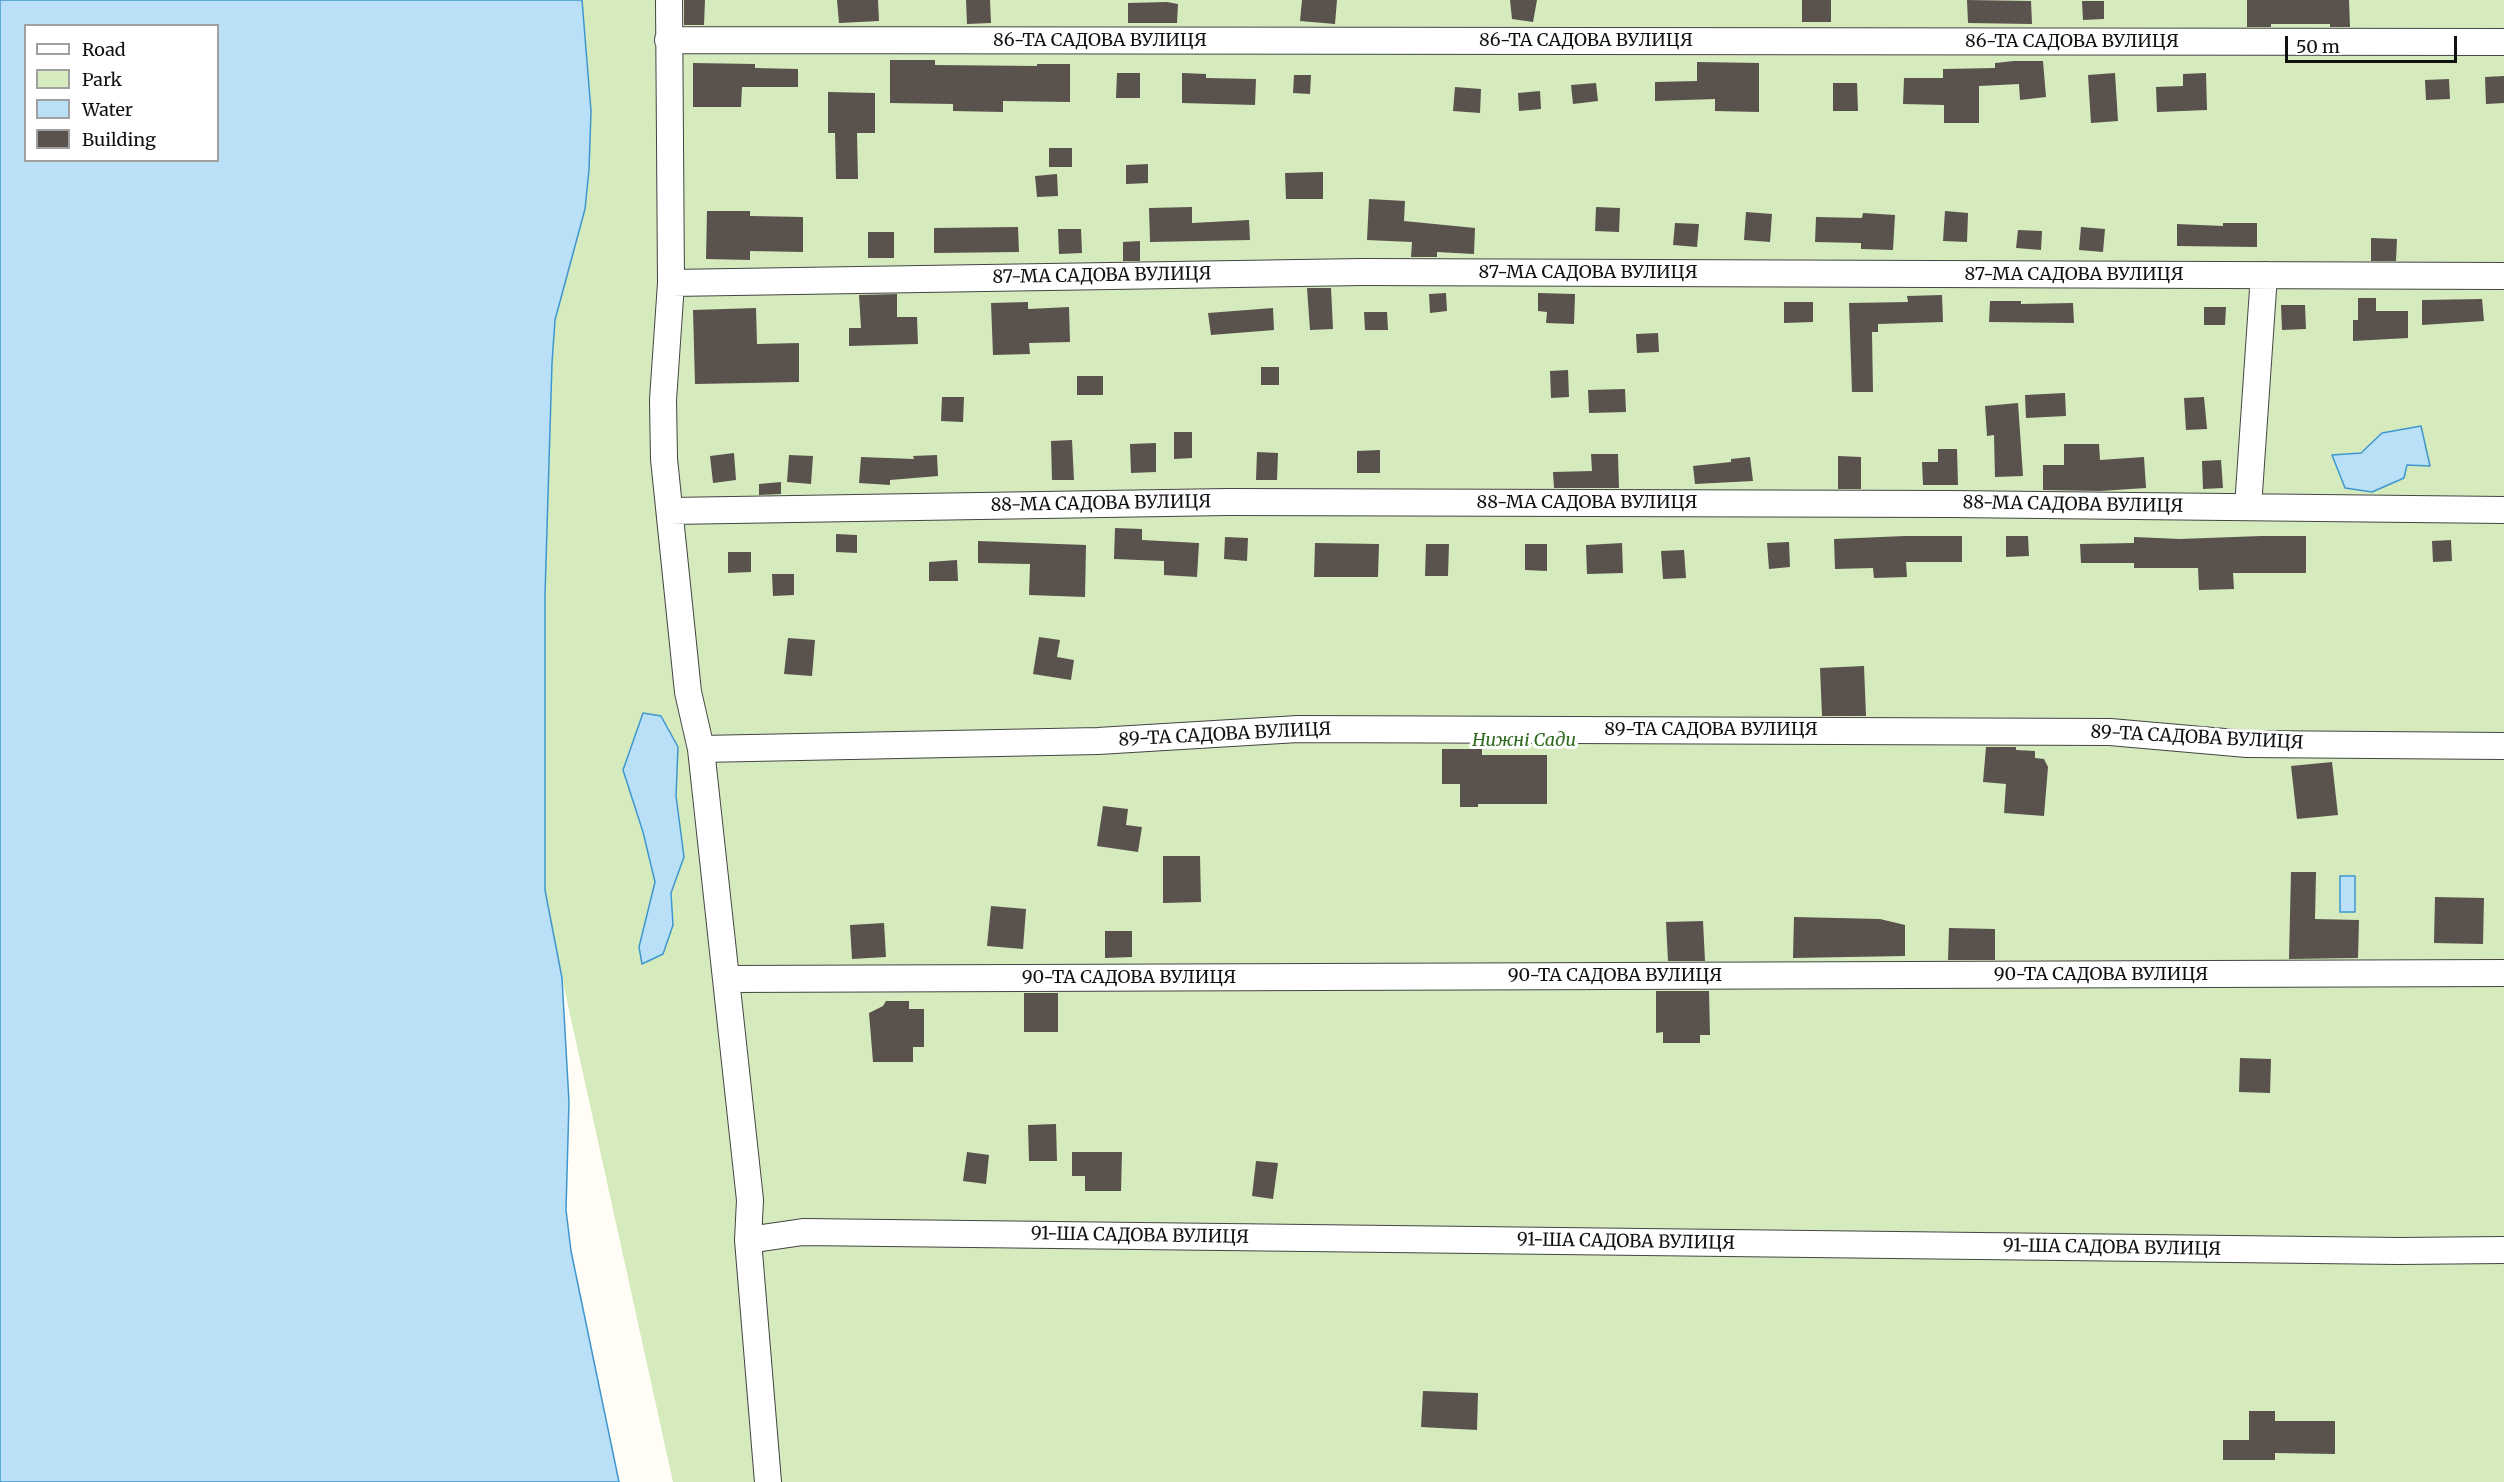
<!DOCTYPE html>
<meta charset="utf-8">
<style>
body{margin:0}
#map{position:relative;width:2504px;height:1482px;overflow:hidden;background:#fffdf5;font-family:Merriweather,serif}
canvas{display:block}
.legend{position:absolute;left:24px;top:24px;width:195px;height:138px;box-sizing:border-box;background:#fff;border:2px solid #a0a0a0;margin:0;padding:8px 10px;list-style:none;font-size:18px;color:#111}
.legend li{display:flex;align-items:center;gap:12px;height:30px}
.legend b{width:30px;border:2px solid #a0a0a0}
.scale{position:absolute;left:2285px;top:36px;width:172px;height:27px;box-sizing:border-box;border:3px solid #111;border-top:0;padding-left:8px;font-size:18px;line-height:21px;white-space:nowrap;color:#111;-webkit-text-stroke:4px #fff;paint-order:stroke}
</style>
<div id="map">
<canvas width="2504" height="1482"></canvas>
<ul class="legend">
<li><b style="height:8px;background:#fff"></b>Road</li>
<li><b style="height:16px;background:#d5ebbd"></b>Park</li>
<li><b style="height:16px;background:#b9e0f7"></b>Water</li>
<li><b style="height:16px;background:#5a524d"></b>Building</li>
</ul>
<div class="scale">50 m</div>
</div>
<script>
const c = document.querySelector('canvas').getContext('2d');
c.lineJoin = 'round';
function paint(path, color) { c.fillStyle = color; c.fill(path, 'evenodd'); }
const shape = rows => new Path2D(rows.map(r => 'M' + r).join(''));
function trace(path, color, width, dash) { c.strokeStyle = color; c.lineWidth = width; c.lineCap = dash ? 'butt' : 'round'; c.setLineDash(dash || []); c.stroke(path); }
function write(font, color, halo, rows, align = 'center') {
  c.font = font + ' Merriweather,serif'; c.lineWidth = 6; c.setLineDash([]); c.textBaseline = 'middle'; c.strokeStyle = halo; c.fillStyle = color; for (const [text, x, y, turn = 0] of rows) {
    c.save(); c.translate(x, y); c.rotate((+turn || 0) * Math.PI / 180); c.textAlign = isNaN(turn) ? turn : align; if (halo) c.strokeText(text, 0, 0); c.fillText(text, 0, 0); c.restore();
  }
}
paint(shape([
 [582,0,2504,0,2504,1482,673,1482,562,978,545,890,545,595,552,363,555,320,585,209,589,170,591,111]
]), '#d5ebbd');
const water = shape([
 [0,0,582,0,591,111,589,170,585,209,555,320,552,363,545,595,545,890,562,978,569,1102,566,1210,571,1251,619,1482,0,1482,0,0],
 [26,26,218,26,218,160,26,160,26,26],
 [2421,426,2430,466,2407,465,2404,478,2372,492,2345,488,2332,455,2361,453,2382,433,2421,426],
 [643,713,661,716,678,747,676,796,684,857,671,893,673,925,663,954,642,964,639,947,655,882,643,832,623,770,643,713],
 [2340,876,2355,876,2355,912,2340,912,2340,876]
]);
paint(water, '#b9e0f7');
trace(water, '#3f96cf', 1.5);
paint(shape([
 [684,0,705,0,704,25,684,25],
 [837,0,878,0,879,21,839,23],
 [966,0,990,0,991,23,967,24],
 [1302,0,1337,0,1335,24,1300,21],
 [1510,0,1537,0,1533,22,1512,19],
 [1802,0,1831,0,1831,22,1802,22],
 [1967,0,2031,1,2032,24,1968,23],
 [2247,0,2349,0,2350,27,2330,27,2330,24,2271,24,2271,27,2247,27],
 [2082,1,2104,1,2104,19,2083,20],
 [1167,2,1178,4,1177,23,1128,23,1128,3],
 [890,60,935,60,935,65,1037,66,1037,64,1070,64,1070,102,1003,101,1003,112,953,111,953,104,890,103],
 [2014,61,2043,61,2046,97,2020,100,2019,84,1979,86,1979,123,1944,123,1944,105,1903,104,1904,78,1943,78,1943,69,1995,68,1995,63],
 [1697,62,1759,63,1759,112,1715,111,1715,99,1655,101,1655,82,1697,81],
 [693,63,755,64,755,68,798,69,798,87,742,87,741,107,693,107],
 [1117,73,1140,73,1140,98,1116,98],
 [1182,73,1206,74,1206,78,1256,79,1255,105,1182,103],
 [2115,73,2118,121,2091,123,2088,75],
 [2206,73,2207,110,2157,112,2156,87,2183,86,2183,74],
 [1294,75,1311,75,1310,94,1293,93],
 [2504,76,2504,103,2486,104,2485,77],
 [2449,79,2450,99,2426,100,2425,80],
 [1596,83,1598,101,1573,104,1571,85],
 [1833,83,1857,83,1858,111,1833,111],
 [1455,87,1481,89,1480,113,1453,111],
 [1540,91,1541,109,1519,111,1518,93],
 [828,92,875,93,875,133,857,133,858,179,836,179,835,133,828,133],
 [1049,148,1072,148,1072,167,1049,167],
 [1148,164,1148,183,1126,184,1126,165],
 [1323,172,1323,199,1286,199,1285,173],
 [1057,174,1058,196,1037,197,1035,176],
 [1369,199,1405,201,1404,221,1475,228,1474,254,1437,252,1437,257,1411,257,1412,242,1367,240],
 [1192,207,1192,223,1249,220,1250,240,1150,242,1149,208],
 [1596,207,1620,208,1619,232,1595,231],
 [707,211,750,211,750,216,803,217,803,252,750,251,750,260,706,259],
 [1945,211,1968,213,1967,242,1943,241],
 [1746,212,1772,214,1770,242,1744,240],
 [1863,213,1895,215,1893,250,1861,249,1861,243,1815,242,1816,217,1862,218],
 [1675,223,1699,224,1697,247,1673,245],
 [2223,223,2257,223,2257,247,2177,246,2177,224,2223,226],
 [1018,227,1019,252,934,253,934,228],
 [2081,227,2105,229,2103,252,2079,250],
 [1058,229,1081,229,1082,253,1059,254],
 [2018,230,2042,231,2041,250,2016,248],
 [868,232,894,232,894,258,868,258],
 [2371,238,2397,239,2396,261,2371,261],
 [1140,241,1140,261,1123,261,1123,242],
 [1307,288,1331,288,1333,329,1310,330],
 [1446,293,1447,311,1430,313,1429,294],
 [1538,293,1575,294,1574,324,1546,323,1547,312,1538,311],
 [897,294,897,317,917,317,918,344,849,346,849,328,861,328,859,295],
 [1942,295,1943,322,1878,324,1878,332,1872,332,1873,392,1852,392,1849,303,1908,302,1907,296],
 [2358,298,2376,298,2376,311,2408,311,2408,338,2353,341,2353,320,2358,320],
 [2482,299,2484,321,2422,325,2422,300],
 [1990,301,2021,301,2021,304,2073,303,2074,323,1989,322],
 [1028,302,1028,309,1069,307,1070,342,1029,343,1030,354,993,355,991,303],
 [1784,302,1813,302,1813,322,1784,323],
 [2281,305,2305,305,2306,329,2282,330],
 [2204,307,2226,307,2225,325,2204,325],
 [756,308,757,344,799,343,799,382,695,384,693,310],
 [1273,308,1274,330,1211,335,1208,313],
 [1364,312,1387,312,1388,330,1365,330],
 [1658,333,1659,352,1637,353,1636,334],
 [1261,367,1279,367,1279,385,1261,385],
 [1568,370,1569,397,1551,398,1550,371],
 [1077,376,1103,376,1103,395,1077,395],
 [1625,389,1626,412,1589,413,1588,390],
 [2065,393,2066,416,2026,418,2025,395],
 [942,397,964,397,963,422,941,421],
 [2204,397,2207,429,2186,430,2184,398],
 [2018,403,2023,476,1995,477,1994,435,1987,436,1985,406],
 [1174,432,1192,432,1192,458,1174,459],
 [1072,440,1074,480,1052,480,1051,441],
 [1156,443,1156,472,1131,473,1130,444],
 [2064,444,2099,444,2100,460,2144,457,2146,488,2100,491,2043,490,2043,465,2064,465],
 [1938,449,1957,449,1958,485,1923,485,1922,462,1938,462],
 [1380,450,1380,473,1357,473,1357,451],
 [1257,452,1278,453,1277,480,1256,480],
 [734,453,736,480,713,483,710,456],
 [1591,454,1618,454,1619,488,1554,488,1553,472,1592,471],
 [789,455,813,456,811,484,787,482],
 [937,455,938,476,890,480,890,485,859,483,861,457,914,459,913,456],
 [1838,456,1861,457,1861,489,1838,489],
 [1750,457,1753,481,1695,484,1693,466,1731,462,1731,459],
 [2221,460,2223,488,2203,489,2202,461],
 [781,482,781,494,759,495,759,484],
 [1115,528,1142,529,1142,540,1199,543,1197,577,1164,575,1164,561,1114,559],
 [836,534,857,535,857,553,836,552],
 [1905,536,1962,536,1962,562,1906,562,1907,577,1874,578,1873,568,1835,569,1834,539],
 [2006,536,2028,536,2029,556,2006,557],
 [2261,536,2306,536,2306,573,2233,573,2234,589,2199,590,2198,568,2134,568,2134,563,2081,563,2080,544,2134,543,2134,537,2180,539],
 [1225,537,1248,538,1247,561,1224,559],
 [2451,540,2452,561,2433,562,2432,541],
 [978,541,1086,545,1085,597,1029,595,1030,564,978,563],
 [1789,542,1790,567,1769,569,1767,543],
 [1315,543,1379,544,1378,577,1314,577],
 [1622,543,1623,573,1587,574,1586,545],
 [1426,544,1449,544,1448,576,1425,576],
 [1525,544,1547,544,1547,571,1525,570],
 [1684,550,1686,578,1663,579,1661,551],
 [728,552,751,552,751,572,728,573],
 [957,560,958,581,929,581,929,562],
 [772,574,794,574,794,595,773,596],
 [1039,637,1060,640,1057,657,1074,660,1071,680,1033,674],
 [788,638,815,640,812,676,784,674],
 [1864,666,1866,716,1822,716,1820,668],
 [1986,747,2016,747,2016,750,2035,751,2035,758,2044,759,2048,767,2044,816,2004,813,2006,784,1983,782],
 [1442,749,1482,749,1482,755,1547,755,1547,804,1478,804,1478,807,1460,807,1460,784,1442,784],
 [2332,762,2338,815,2297,819,2291,766],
 [1103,806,1128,809,1126,825,1142,827,1138,852,1097,846],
 [1163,856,1200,856,1201,902,1163,903],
 [2291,872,2316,872,2315,919,2359,920,2358,958,2289,959],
 [2435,897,2484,898,2483,944,2434,943],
 [991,906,1026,909,1023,949,987,946],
 [1794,917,1880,919,1905,925,1905,956,1793,958],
 [1703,921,1705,961,1668,961,1666,922],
 [884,923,886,957,852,959,850,925],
 [1949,928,1995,929,1995,960,1948,960],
 [1105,931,1132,931,1132,957,1105,958],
 [1656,991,1709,991,1710,1035,1700,1035,1700,1043,1663,1043,1663,1032,1656,1033],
 [1024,993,1058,993,1058,1032,1024,1032],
 [886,1001,909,1001,909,1009,924,1009,924,1047,913,1047,913,1062,873,1062,869,1013,883,1006],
 [2240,1058,2271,1059,2270,1093,2239,1092],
 [1056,1124,1057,1161,1029,1161,1028,1125],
 [967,1152,989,1155,986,1184,963,1181],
 [1072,1152,1122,1152,1121,1191,1085,1191,1085,1176,1072,1176],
 [1256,1161,1278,1163,1273,1199,1252,1196],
 [1423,1391,1478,1393,1477,1430,1421,1427],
 [2249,1411,2275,1411,2275,1421,2335,1421,2335,1454,2275,1453,2275,1460,2223,1460,2223,1440,2249,1440]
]), '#5a524d');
const minor = shape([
 [669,0,671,283,663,400,664,459,688,692,701,749,750,1200,748,1240,768,1482],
 [668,40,2504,42],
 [671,283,1362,272,2504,276],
 [2248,507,2264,275],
 [670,511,1228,502,1950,504,2504,510],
 [701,749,1098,741,1298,729,2110,732,2247,744,2504,746],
 [726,979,2504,973],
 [748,1240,803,1232,2399,1251,2504,1250]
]);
trace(minor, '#444', 28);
trace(minor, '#fff', 26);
write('18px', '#111', '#fff', [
 ["86-ТА САДОВА ВУЛИЦЯ",1100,41],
 ["86-ТА САДОВА ВУЛИЦЯ",1586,41],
 ["86-ТА САДОВА ВУЛИЦЯ",2072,42],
 ["87-МА САДОВА ВУЛИЦЯ",1588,273],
 ["87-МА САДОВА ВУЛИЦЯ",2074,275],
 ["87-МА САДОВА ВУЛИЦЯ",1102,276,-1],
 ["88-МА САДОВА ВУЛИЦЯ",1587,503],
 ["88-МА САДОВА ВУЛИЦЯ",1101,504,-1],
 ["88-МА САДОВА ВУЛИЦЯ",2073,505,1],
 ["89-ТА САДОВА ВУЛИЦЯ",1711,730],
 ["89-ТА САДОВА ВУЛИЦЯ",1225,735,-3],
 ["89-ТА САДОВА ВУЛИЦЯ",2197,738,3],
 ["90-ТА САДОВА ВУЛИЦЯ",2101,975],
 ["90-ТА САДОВА ВУЛИЦЯ",1615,976],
 ["90-ТА САДОВА ВУЛИЦЯ",1129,978],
 ["91-ША САДОВА ВУЛИЦЯ",1140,1236,1],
 ["91-ША САДОВА ВУЛИЦЯ",1626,1242,1],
 ["91-ША САДОВА ВУЛИЦЯ",2112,1248,1]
]);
write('italic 18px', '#2f6b1f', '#fff', [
 ["Нижні Сади",1524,741]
]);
</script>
